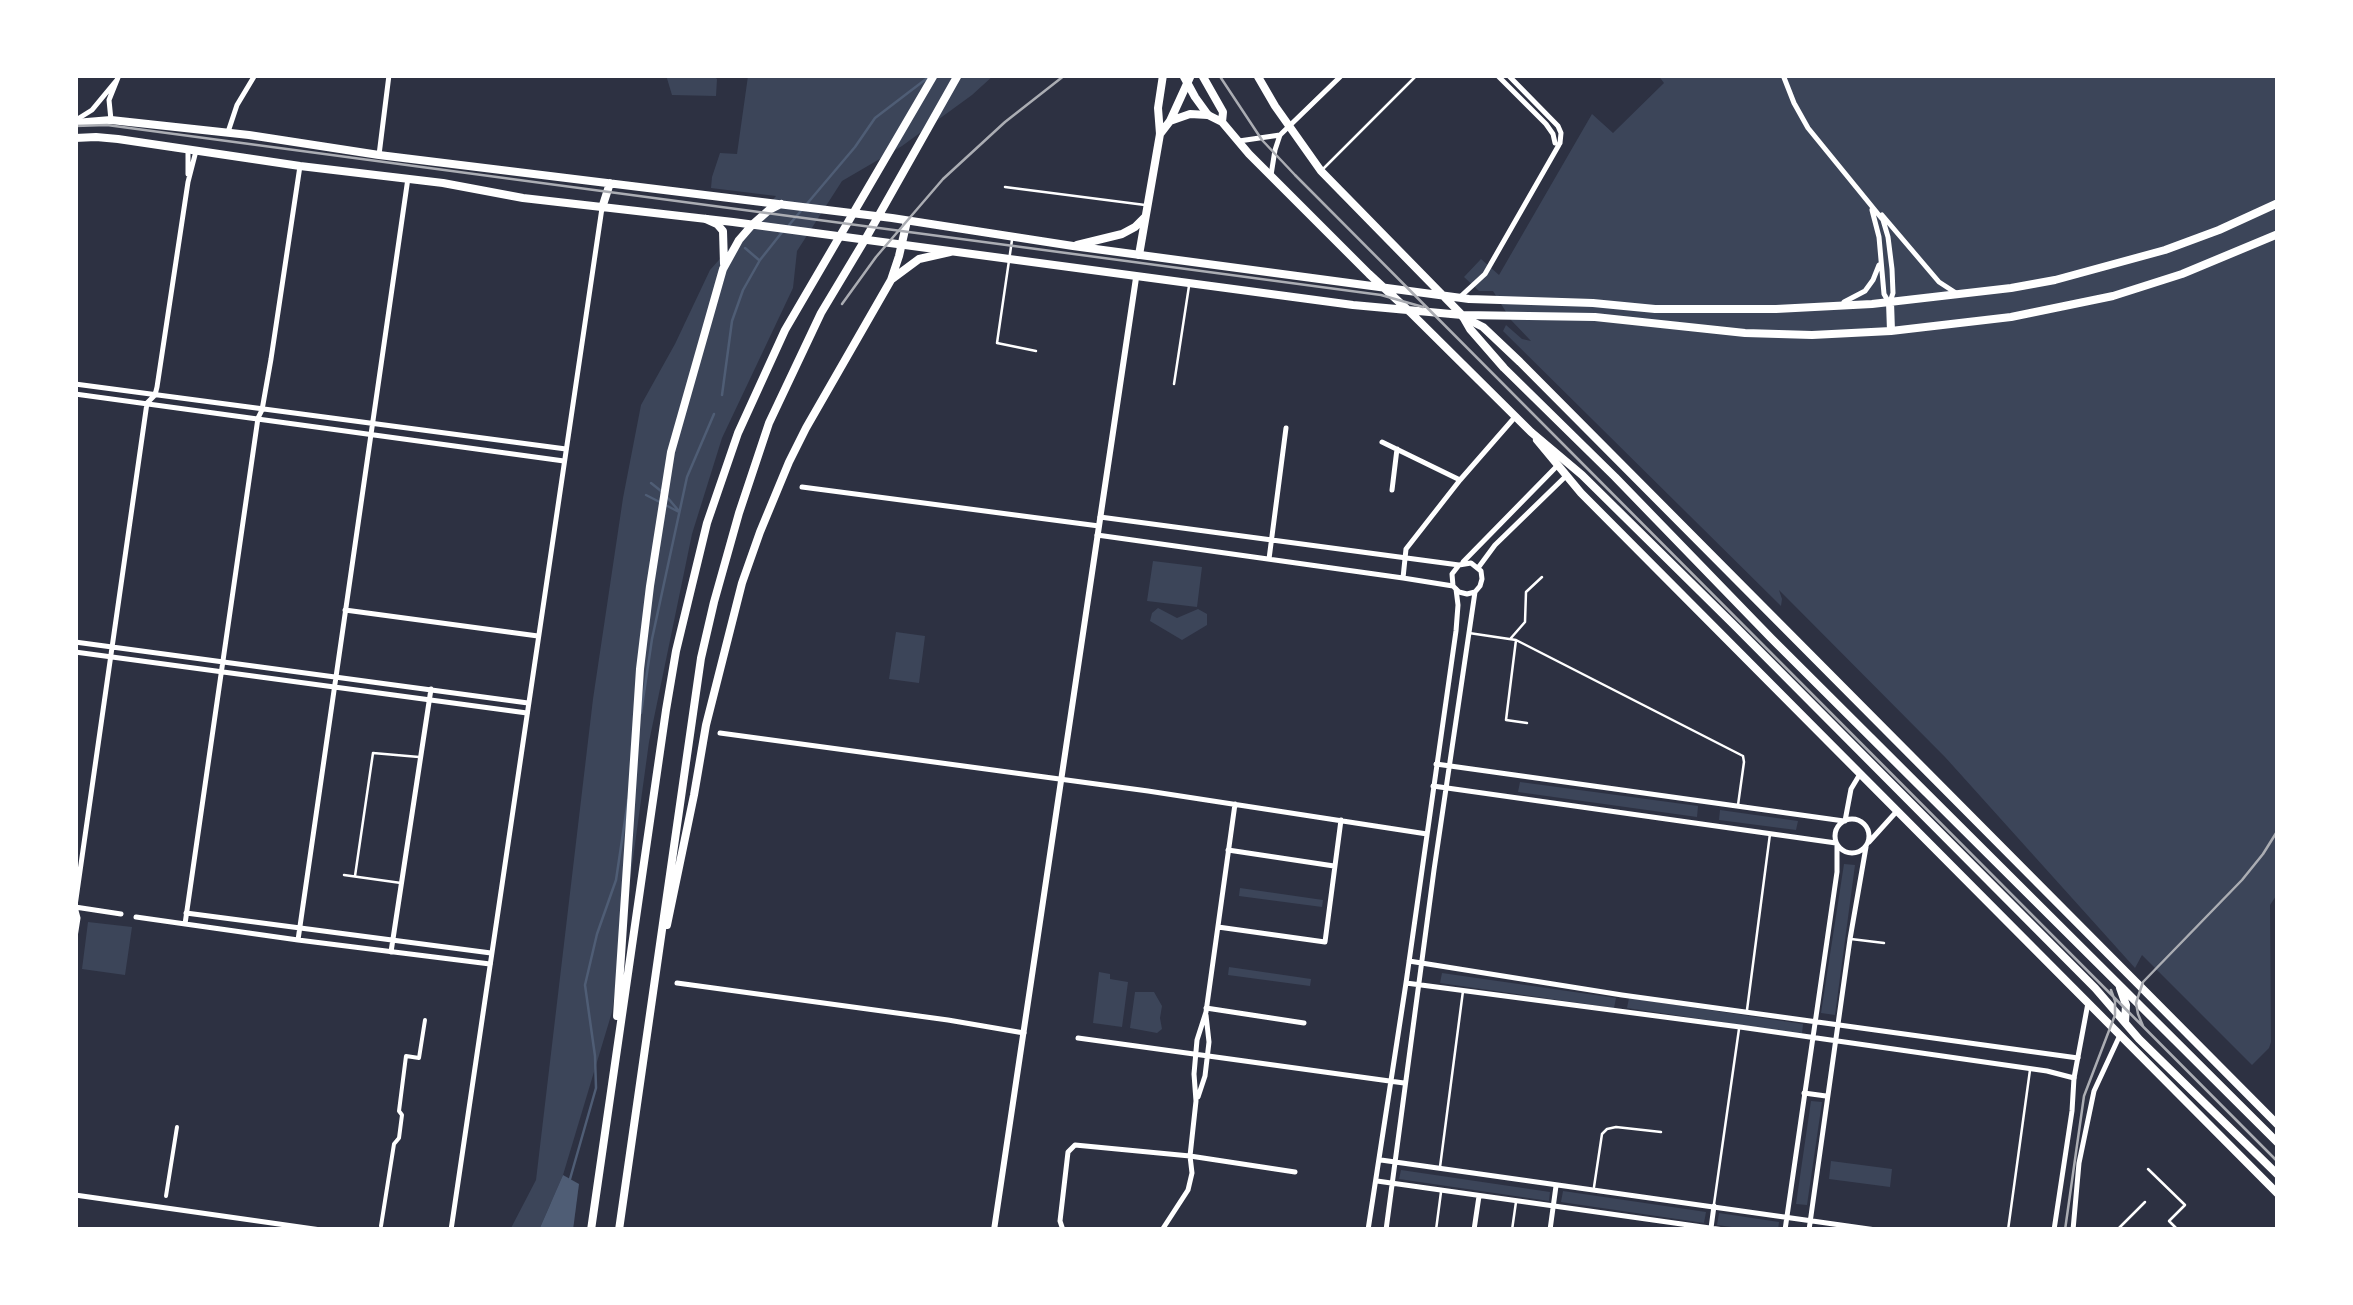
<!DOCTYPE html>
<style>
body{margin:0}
#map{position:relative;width:2353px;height:1305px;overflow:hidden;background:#2d3142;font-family:Manrope,sans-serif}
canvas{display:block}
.frame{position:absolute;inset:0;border:78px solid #fff;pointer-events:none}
</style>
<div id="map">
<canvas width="2353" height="1305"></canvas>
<div class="frame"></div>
</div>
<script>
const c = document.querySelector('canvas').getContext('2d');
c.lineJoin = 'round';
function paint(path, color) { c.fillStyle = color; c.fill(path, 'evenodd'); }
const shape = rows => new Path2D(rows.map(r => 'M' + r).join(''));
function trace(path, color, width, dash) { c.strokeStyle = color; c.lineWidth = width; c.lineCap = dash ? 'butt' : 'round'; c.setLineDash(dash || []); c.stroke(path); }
paint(shape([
 [666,75,712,75,717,79,716,96,672,95],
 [750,75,994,75,972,95,902,146,842,181,797,251,793,288,722,438,692,534,649,742,612,1012,563,1175,539,1230,510,1230,536,1180,593,699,623,498,641,405,675,344,710,270,776,196,711,188,712,177,720,153,737,154,748,76],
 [1658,75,2278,75,2278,893,2270,905,2271,1042,2269,1048,2252,1065,2142,955,2135,968,1945,757,1779,590,1782,599,1781,606,1503,331,1506,325,1522,339,1531,341,1511,320,1493,291,1479,291,1464,277,1481,259,1499,275,1592,114,1613,133,1664,83],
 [1153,561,1202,567,1197,607,1147,601],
 [1158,608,1177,618,1198,609,1207,614,1207,625,1182,640,1150,621,1152,613],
 [896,632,925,636,919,683,889,679],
 [1520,782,1698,806,1697,817,1518,792],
 [1720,810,1798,821,1796,830,1719,820],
 [1844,864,1855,865,1835,1015,1821,1013],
 [1240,888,1323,900,1322,907,1239,896],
 [88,922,132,927,125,975,82,969],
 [1229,967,1311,979,1310,986,1228,975],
 [1099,972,1110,974,1110,979,1128,982,1122,1027,1093,1023],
 [1442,973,1616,998,1614,1008,1440,983],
 [1135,992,1154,992,1162,1006,1160,1018,1162,1029,1157,1033,1130,1028],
 [1629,998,1803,1024,1802,1034,1627,1008],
 [1811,1101,1822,1102,1807,1205,1796,1204],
 [1831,1161,1892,1169,1890,1187,1829,1179],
 [1401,1170,1550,1192,1549,1201,1399,1179],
 [1563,1191,1706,1212,1704,1223,1561,1202],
 [1719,1213,1779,1222,1778,1230,1753,1230,1717,1225]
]), '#3c4559');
paint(shape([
 [563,1175,579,1184,573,1230,539,1230]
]), '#4f5d75');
trace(shape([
 [789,225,855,147,875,118,930,76],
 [745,248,759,260],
 [722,395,732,321,743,290,760,260,783,231],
 [651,483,661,491],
 [646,495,679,512],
 [667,497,678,510],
 [641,713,652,639,687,477,714,414],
 [570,1179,596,1088,595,1056,585,985,597,934,616,880,628,800]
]), '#4f5d75', 2.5);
trace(shape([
 [1322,170,1417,75],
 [1005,187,1145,205],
 [1012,240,997,343,1036,351],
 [1174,384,1189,286],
 [1469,633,1516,640,1743,756,1744,762,1738,805],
 [1511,638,1525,622,1526,592,1542,577],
 [1516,640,1506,720,1527,723],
 [344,875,401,883],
 [355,876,373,753,419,757],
 [1851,939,1884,943],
 [1747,1010,1770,834],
 [1440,1167,1463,991],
 [2148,1169,2185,1205,2169,1221,2178,1230],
 [1594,1187,1602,1134,1607,1129,1616,1127,1661,1132],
 [1714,1204,1739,1029],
 [1436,1230,1441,1192],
 [1512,1230,1516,1202],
 [2008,1230,2030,1070],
 [2117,1230,2145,1202]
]), '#fff', 2.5);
trace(shape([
 [166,1196,177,1127],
 [381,1226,394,1144,399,1138,402,1115,399,1111,406,1056,419,1058,425,1020]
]), '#fff', 4);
trace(shape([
 [1497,75,1546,124,1553,134,1555,143],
 [1508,75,1558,126,1561,133,1560,143],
 [1783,75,1794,103,1808,128,1883,220,1888,237,1892,269,1893,293,1890,302],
 [76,120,92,110,116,81],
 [111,120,109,100,119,75],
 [228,132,237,105,255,75],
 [379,155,389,75],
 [188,174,188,150],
 [1872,210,1879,237,1884,294,1888,301],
 [1882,215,1939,282,1956,293],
 [1460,297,1485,274,1560,143],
 [1844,302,1865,291,1873,280,1879,265],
 [75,384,566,449],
 [75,394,564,461],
 [1382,442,1460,480],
 [802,487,1099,526],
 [1392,490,1397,449],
 [1100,517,1459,565],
 [1097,535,1403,578,1453,586,1459,592,1467,594,1475,592,1480,586,1482,579,1481,571,1471,563,1459,565,1452,574,1453,586],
 [1269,559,1286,428],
 [1463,562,1557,466],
 [1478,568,1495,545,1566,476],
 [1403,578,1406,549,1460,480,1515,417],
 [345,610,538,636],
 [75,642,528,703],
 [75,652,527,713],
 [720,733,1148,791,1427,834],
 [1436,764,1844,821],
 [1433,786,1836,843],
 '1835 836a17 17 0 1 1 34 0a17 17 0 1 1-34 0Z',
 [1845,821,1851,789,1860,774],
 [1869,842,1897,811],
 [1228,850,1334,866],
 [75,906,147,403,155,395,157,387,188,182,196,151],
 [186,913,491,953],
 [136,917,298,940,490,964],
 [185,924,258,418,262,410,271,359,300,166],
 [1218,927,1325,942,1341,820],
 [75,937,78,918,75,907,121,914],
 [298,940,408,178],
 [391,952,431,689],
 [1409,961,1622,995,2078,1058],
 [677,983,948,1020,1024,1033],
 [1406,983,1740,1027,2047,1071,2074,1078],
 [1206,1008,1304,1023],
 [1078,1038,1404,1083],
 [1804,1093,1826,1096],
 [1198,1097,1205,1076,1209,1042,1206,1015],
 [1381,1160,1876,1230],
 [1377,1181,1724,1230],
 [1711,1228,1714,1206],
 [1063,1230,1060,1221,1068,1152,1075,1145,1190,1156,1295,1172],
 [1162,1230,1188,1190,1192,1173,1190,1156,1196,1101,1194,1074,1197,1040,1206,1012,1235,804],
 [1368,1230,1406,983,1456,631,1458,605,1456,589],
 [1386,1230,1434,870,1475,592],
 [1474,1230,1479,1196],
 [1550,1230,1556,1186],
 [1785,1230,1837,872,1837,844],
 [1809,1230,1850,939,1866,847]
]), '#fff', 5);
trace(shape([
 [1239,141,1280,135],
 [1271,175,1275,150,1280,135,1342,75],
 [75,1195,321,1230],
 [451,1230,602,208],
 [2054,1230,2072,1111,2074,1078,2088,1003],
 [2073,1230,2079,1163,2094,1091,2120,1035]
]), '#fff', 5);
trace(shape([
 [994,1230,1136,278]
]), '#fff', 6);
trace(shape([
 [1170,121,1190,114,1208,115],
 [1160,134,1170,121,1191,75],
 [1077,245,1122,234,1135,227,1145,217],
 [1139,255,1160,134,1158,108,1163,75],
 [1463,317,1483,327,1520,362,2278,1125],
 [1537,440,1581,493,2278,1194]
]), '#fff', 8);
trace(shape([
 [1183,75,1195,97,1208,115,1222,122,1249,154,1369,274,1410,312,1531,432,1582,475,1733,624,2095,988,2139,1039,2278,1175],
 [1202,75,1223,112,1222,122],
 [1257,75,1275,106,1321,171,1462,315,1470,329,1504,368,1615,477,1771,638,2278,1143],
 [75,123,111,120,249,135,379,155,892,218,1073,246,1469,299,1593,303,1655,309,1776,309,1872,304,2011,288,2055,280,2165,250,2219,230,2278,203],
 [75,138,96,137,118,139,300,166,443,183,523,198,733,222,1353,305,1462,315,1595,317,1745,333,1812,335,1891,331,2011,317,2113,296,2182,274,2278,234],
 [602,208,610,183],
 [752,225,769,210,781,204],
 [1890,302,1891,331],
 [2120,988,2126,1005,2125,1022]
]), '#fff', 8);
trace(shape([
 [706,219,717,224,723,231,724,264],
 [892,279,919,259,950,252],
 [667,925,694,795,706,725,742,583,760,532,789,462,806,428,891,280,899,256,907,221],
 [617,1016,640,669,650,586,671,452,723,269,739,240,752,225],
 [591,1230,666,710,676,651,707,523,738,433,785,330,934,75],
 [619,1230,701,658,714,602,739,513,769,423,821,313,866,238,958,75]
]), '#fff', 8);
trace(shape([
 [1219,75,1262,140,1295,175,2278,1162],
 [75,126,107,125,1381,295,1423,307],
 [2143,1026,2138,1014,2136,1003,2143,982,2242,880,2263,854,2278,830],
 [2065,1230,2084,1096,2115,1015,2115,1001,2111,990]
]), '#abadb3', 2.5);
trace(shape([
 [842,304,876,257,943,179,1005,122,1065,75]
]), '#abadb3', 2.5);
</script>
